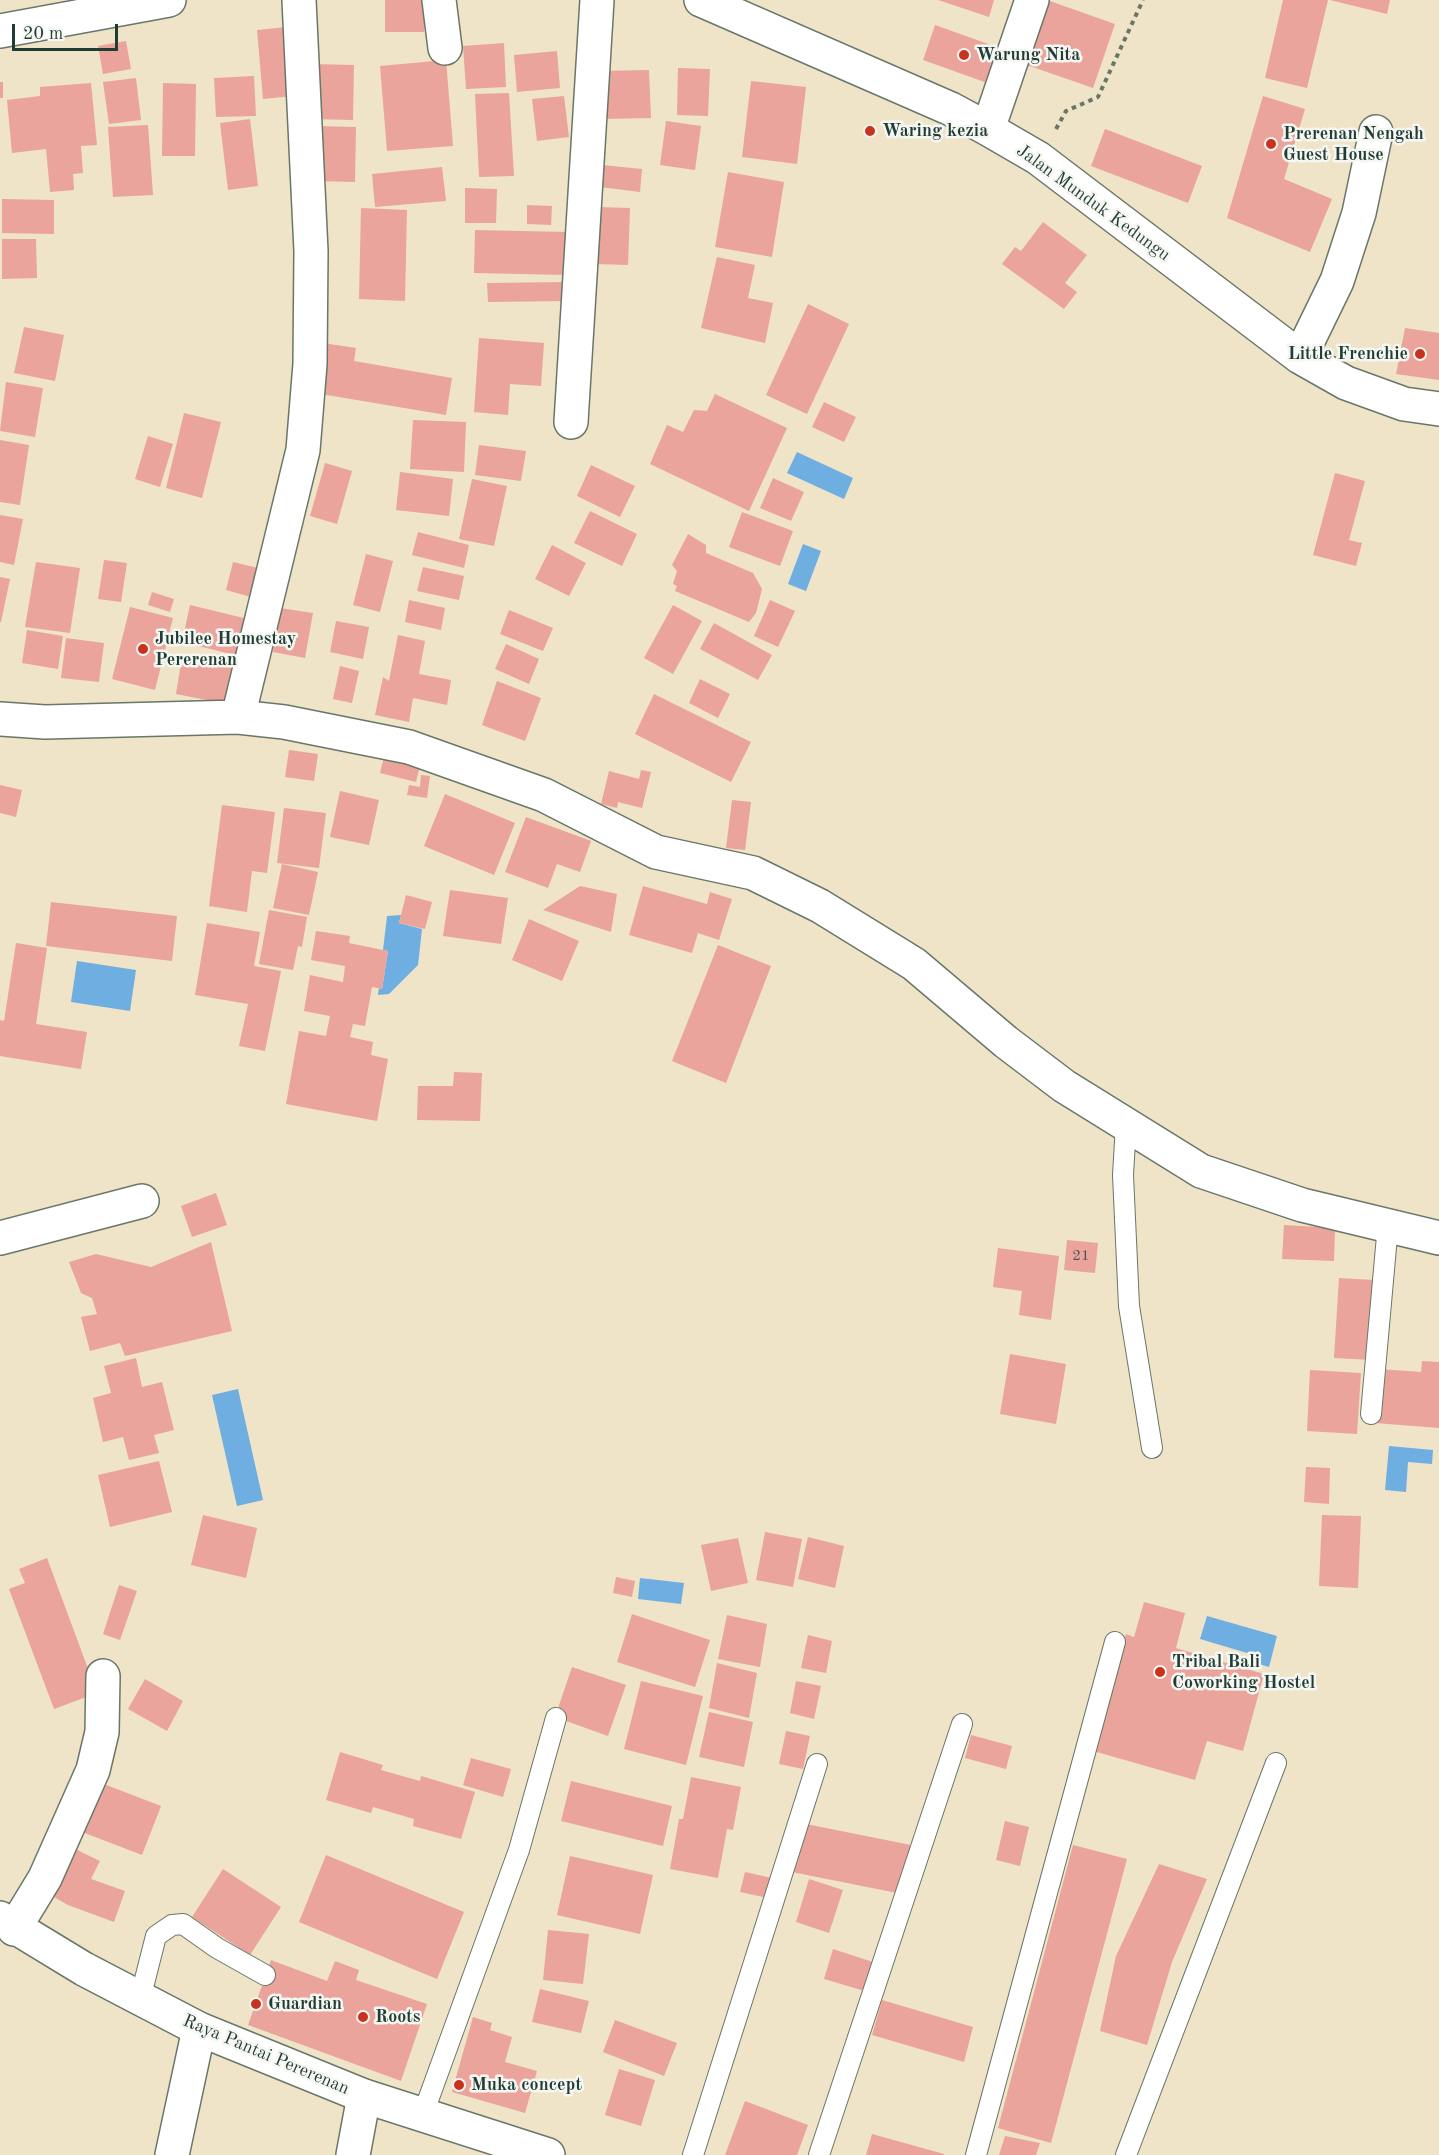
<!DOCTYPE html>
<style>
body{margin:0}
#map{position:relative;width:1439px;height:2155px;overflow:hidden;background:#efe3c8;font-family:"Old Standard TT",serif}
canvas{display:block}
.scale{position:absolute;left:12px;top:24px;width:106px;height:27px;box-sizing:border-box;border:3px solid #1f3d34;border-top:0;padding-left:8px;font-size:18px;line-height:21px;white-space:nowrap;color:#1f3d34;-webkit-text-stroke:4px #f6f6f2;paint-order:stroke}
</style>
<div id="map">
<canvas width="1439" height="2155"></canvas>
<div class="scale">20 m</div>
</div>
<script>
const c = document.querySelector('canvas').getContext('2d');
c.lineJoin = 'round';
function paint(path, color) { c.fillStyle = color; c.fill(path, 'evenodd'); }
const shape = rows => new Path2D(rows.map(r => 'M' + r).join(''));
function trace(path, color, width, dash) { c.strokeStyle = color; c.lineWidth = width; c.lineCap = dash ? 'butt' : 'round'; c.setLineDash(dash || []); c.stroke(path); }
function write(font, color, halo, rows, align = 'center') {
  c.font = font + ' "Old Standard TT",serif'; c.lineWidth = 5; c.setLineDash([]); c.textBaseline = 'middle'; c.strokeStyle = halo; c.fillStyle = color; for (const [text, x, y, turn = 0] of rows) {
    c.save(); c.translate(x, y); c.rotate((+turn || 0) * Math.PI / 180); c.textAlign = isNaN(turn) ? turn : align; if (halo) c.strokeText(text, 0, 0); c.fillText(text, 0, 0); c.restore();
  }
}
paint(shape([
 [797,452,853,478,844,499,787,473],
 [803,544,821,551,806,591,788,584],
 [401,915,399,923,422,929,418,965,389,994,378,995,379,988,382,989,388,951,383,950,387,916],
 [77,961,136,970,130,1011,71,1002],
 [238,1389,263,1500,237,1506,212,1395],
 [1389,1446,1433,1450,1432,1464,1408,1462,1406,1492,1385,1490],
 [640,1578,684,1583,681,1604,638,1599],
 [1207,1616,1277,1636,1269,1667,1252,1662,1254,1655,1200,1639]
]), '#6eaee1');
paint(shape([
 [385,0,425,0,424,32,385,32],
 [938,0,994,0,989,17],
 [1047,0,1115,24,1093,88,1024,64],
 [1283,0,1328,0,1307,88,1265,78],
 [1330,0,1390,0,1387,14],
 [935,25,1005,50,993,85,923,60],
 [287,27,293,96,263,99,257,30],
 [126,41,131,69,103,74,98,46],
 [504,43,506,87,466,89,463,46],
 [557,51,560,88,517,92,514,55],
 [446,60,453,146,387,151,380,66],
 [312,64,354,65,353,120,311,119],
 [678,68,710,69,708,116,677,115],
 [649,70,651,118,602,119,601,71],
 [254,76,256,116,216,117,214,78],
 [136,78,141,120,109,124,103,82],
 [751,81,806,87,797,164,742,157],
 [0,82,3,82,3,98,0,98],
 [91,83,97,145,81,146,83,173,73,174,74,190,50,192,46,149,12,153,7,100,40,96,40,87],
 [163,83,196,84,195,156,162,156],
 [509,93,514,176,479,177,475,94],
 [564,96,569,137,537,141,532,99],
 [1263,96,1305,109,1284,179,1332,199,1310,252,1227,218],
 [250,119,258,186,228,190,220,123],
 [666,121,701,126,695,170,660,165],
 [148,125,153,195,113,197,108,127],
 [317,126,356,127,355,182,315,181],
 [1105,129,1202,166,1188,203,1091,166],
 [602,165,642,169,640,192,600,187],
 [442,167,446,201,375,207,372,174],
 [728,172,784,182,772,257,715,247],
 [465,188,497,189,496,223,465,223],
 [2,199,54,200,54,234,2,233],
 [527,205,552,206,551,225,527,224],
 [597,207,630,208,628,265,595,264],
 [361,208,407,210,405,301,359,299],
 [1043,222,1087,255,1065,283,1077,292,1064,309,1002,264,1015,247,1021,251],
 [475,230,568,232,568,275,474,273],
 [2,239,36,239,37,278,2,279],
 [717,257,755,265,748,298,773,303,765,343,701,328],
 [567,282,567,301,488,302,487,283],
 [808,304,849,324,807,414,766,395],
 [24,327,64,335,55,381,14,373],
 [1405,328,1439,333,1439,380,1396,374],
 [479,338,544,343,541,386,510,384,508,415,474,412],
 [323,343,356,348,354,361,452,378,446,415,315,393],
 [6,382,43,388,35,437,0,431],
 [715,394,787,428,749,511,650,464,667,425,683,432,694,410,707,411],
 [824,402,856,417,844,442,812,427],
 [184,413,221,422,202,498,166,488],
 [413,420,466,422,464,472,410,469],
 [148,436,173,444,160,487,135,479],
 [0,440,29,445,20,505,0,502],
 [479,445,526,451,521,481,475,475],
 [325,463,352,471,337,524,310,516],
 [591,465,635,486,620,517,577,496],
 [400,472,453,479,449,516,396,510],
 [1335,473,1365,481,1349,540,1362,543,1356,566,1313,555],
 [773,478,804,492,791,521,760,508],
 [472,479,507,486,494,546,459,539],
 [590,511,637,534,622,566,574,543],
 [742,512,793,531,780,566,729,547],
 [0,515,23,519,14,565,0,562],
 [418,532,469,545,464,568,412,555],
 [688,534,706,545,706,553,753,573,762,589,756,613,749,622,675,591,677,586,673,584,677,571,672,565],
 [552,545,586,563,569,596,535,579],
 [366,554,393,561,380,612,353,605],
 [104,560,127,563,121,602,98,599],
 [36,562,80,568,70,633,25,627],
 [233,562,266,570,258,599,226,590],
 [423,567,464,576,459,600,417,591],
 [0,577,10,579,1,622,0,622],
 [152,592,174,599,170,612,148,605],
 [409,600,445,608,441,630,405,622],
 [770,600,795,611,778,647,754,636],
 [190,605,252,620,243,657,182,642],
 [673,605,702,621,673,674,644,658],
 [130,607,173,618,155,690,112,679],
 [280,608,313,613,305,658,273,652],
 [509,610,553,628,543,651,500,634],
 [336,621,369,627,363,659,330,652],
 [714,623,772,655,758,680,700,649],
 [27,630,63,636,58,669,22,663],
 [398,635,425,641,419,674,451,680,447,705,413,698,409,722,375,715,383,677,389,681],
 [66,638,104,643,99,682,61,678],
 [506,644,539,659,529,684,495,669],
 [182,657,233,667,227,704,176,694],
 [340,666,359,671,352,703,333,699],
 [700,679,730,694,718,718,689,703],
 [497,681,541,698,525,741,482,725],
 [654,694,751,742,731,782,635,734],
 [289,750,318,754,314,781,285,777],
 [384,757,420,766,416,782,380,773],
 [641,770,651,772,642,808,618,802,617,808,601,804,609,771,639,779],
 [421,775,430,776,427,798,407,795,409,785,420,787],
 [0,785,22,790,16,817,0,813],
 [340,791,379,800,369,845,330,837],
 [445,794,515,823,494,875,424,846],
 [732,800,751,802,745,850,726,848],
 [222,805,275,812,267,873,252,871,247,912,209,906],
 [284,808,326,813,319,868,277,863],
 [526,817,591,841,580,872,557,864,548,888,505,872],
 [282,864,318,872,309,915,273,908],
 [580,886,617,894,611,932,543,910],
 [643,886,707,904,710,892,732,899,719,940,698,933,692,953,629,935],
 [450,890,508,898,501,944,443,936],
 [406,895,432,902,425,929,399,923],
 [51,902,177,916,172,961,46,946],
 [269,910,307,917,302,947,298,946,293,970,259,964],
 [529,919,579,941,562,981,512,960],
 [207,923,260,932,254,966,281,971,265,1051,239,1046,248,1004,195,995],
 [316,931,350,936,349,943,388,951,382,989,372,987,365,1026,353,1024,350,1037,373,1042,371,1055,388,1059,377,1121,286,1104,299,1031,326,1036,330,1016,304,1011,310,975,343,982,345,966,311,960],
 [16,943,47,948,36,1024,87,1032,81,1069,0,1056,0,1020,4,1021],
 [718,945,771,966,726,1083,672,1061],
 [454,1072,482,1073,480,1121,417,1120,418,1086,453,1086],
 [216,1193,227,1225,192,1237,181,1206],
 [1284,1225,1335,1228,1334,1261,1282,1259],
 [1067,1240,1098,1243,1095,1273,1064,1270],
 [211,1242,232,1331,125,1356,120,1343,90,1351,81,1317,97,1314,92,1298,81,1293,69,1262,96,1254,151,1267],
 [998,1248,1059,1256,1051,1320,1019,1315,1022,1291,993,1287],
 [1339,1278,1374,1280,1370,1360,1334,1358],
 [1010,1354,1066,1364,1056,1424,1000,1414],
 [136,1358,142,1387,162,1382,174,1430,154,1435,159,1453,129,1460,123,1437,103,1442,93,1398,111,1393,104,1366],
 [1422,1361,1439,1362,1439,1428,1375,1423,1379,1369,1421,1372],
 [1310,1370,1361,1373,1357,1434,1307,1431],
 [159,1461,172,1512,110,1527,98,1475],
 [1306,1467,1330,1468,1329,1504,1304,1502],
 [203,1515,257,1528,246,1578,191,1565],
 [1322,1515,1361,1516,1358,1588,1319,1586],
 [765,1532,802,1539,793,1587,756,1580],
 [808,1537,844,1546,835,1588,798,1579],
 [738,1538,748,1583,711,1591,701,1545],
 [47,1558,97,1693,54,1709,9,1589,25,1583,19,1569],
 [616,1577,635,1581,632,1597,613,1593],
 [119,1585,137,1591,120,1640,103,1634],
 [1144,1602,1185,1613,1176,1648,1264,1674,1243,1751,1207,1741,1195,1780,1093,1751,1126,1634,1134,1637],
 [632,1614,710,1640,695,1687,617,1662],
 [727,1615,767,1624,760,1667,718,1659],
 [808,1635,832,1641,826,1673,801,1668],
 [717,1663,757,1673,749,1718,709,1708],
 [572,1667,626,1685,608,1736,555,1717],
 [145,1679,183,1701,167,1731,128,1709],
 [641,1681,703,1696,686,1765,624,1749],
 [796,1681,821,1686,814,1719,790,1713],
 [709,1712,753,1722,744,1767,699,1757],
 [786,1731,810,1736,803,1769,779,1764],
 [971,1735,1012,1746,1006,1769,965,1758],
 [340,1752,383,1765,381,1770,420,1781,421,1776,475,1792,461,1839,413,1826,414,1819,373,1807,371,1813,326,1800],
 [471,1758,511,1769,503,1797,463,1785],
 [691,1777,741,1787,733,1830,727,1829,718,1878,670,1869,679,1819,683,1819],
 [96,1781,161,1806,142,1855,77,1830],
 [571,1781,672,1806,663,1846,561,1821],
 [1005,1821,1029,1827,1020,1866,996,1860],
 [801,1823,911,1845,902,1894,792,1872],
 [1073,1845,1127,1859,1051,2143,998,2128],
 [71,1847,100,1861,91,1879,125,1891,114,1922,68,1905,49,1894],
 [326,1855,464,1912,437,1979,299,1922],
 [570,1856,653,1875,640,1934,557,1915],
 [1159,1864,1207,1879,1172,1962,1147,2045,1100,2031,1116,1956],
 [223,1869,281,1907,250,1955,192,1917],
 [745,1872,772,1878,768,1898,740,1892],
 [809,1879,843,1890,829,1933,796,1922],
 [548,1930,589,1934,583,1984,543,1980],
 [833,1949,876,1963,868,1992,824,1979],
 [271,1960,327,1981,335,1961,359,1970,356,1980,427,2004,401,2081,248,2025],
 [540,1989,589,2001,581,2033,532,2022],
 [882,2000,973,2027,964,2062,872,2035],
 [473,2017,492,2023,490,2030,512,2037,505,2062,537,2071,525,2113,452,2092],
 [615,2020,677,2043,664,2076,603,2052],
 [619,2069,655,2080,641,2126,605,2115],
 [745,2101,808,2125,797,2155,725,2155],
 [872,2134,944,2154,944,2155,866,2155],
 [1005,2136,1040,2143,1036,2155,999,2155]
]), '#eaa49c');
const lane = shape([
 [1126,1125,1123,1175,1129,1306,1152,1448],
 [1371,1414,1388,1225],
 [140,1999,156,1936,172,1925,183,1924,217,1948,265,1975],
 [423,2114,519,1850,556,1718],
 [693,2155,817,1764],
 [819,2155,962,1724],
 [976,2155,1115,1642],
 [1126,2155,1276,1763]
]);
const street = shape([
 [439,0,445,48],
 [701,0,951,109,988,129,1038,158,1300,357,1346,383,1404,404,1439,409],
 [0,31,169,0],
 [988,129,1032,0],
 [1300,357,1337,281,1359,213,1376,132],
 [571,422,597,0],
 [238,717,303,450,310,364,311,251,299,0],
 [0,719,45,722,238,717,284,722,409,747,544,795,656,852,753,873,820,906,914,964,1006,1042,1064,1086,1201,1171,1302,1205,1439,1238],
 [0,1238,142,1201],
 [14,1929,45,1878,93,1770,102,1732,103,1676],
 [172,2155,199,2029],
 [353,2155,364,2096]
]);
const secondary = shape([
 [0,1918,84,1969,199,2029,364,2096,548,2155]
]);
trace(lane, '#687768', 22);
trace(street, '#687768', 36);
trace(secondary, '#687768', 36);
trace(shape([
 [1056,129,1066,111,1098,97,1143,0]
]), '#687768', 4, [4.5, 4.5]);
trace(lane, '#fff', 20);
trace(street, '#fff', 33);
trace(secondary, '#fff', 33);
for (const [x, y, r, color] of [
 [964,55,6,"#c8321e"],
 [870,131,6,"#c8321e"],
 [1271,144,6,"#c8321e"],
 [1420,354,6,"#c8321e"],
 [143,649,6,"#c8321e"],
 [1160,1672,6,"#c8321e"],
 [256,2004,6,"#c8321e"],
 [363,2017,6,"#c8321e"],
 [459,2085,6,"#c8321e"]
]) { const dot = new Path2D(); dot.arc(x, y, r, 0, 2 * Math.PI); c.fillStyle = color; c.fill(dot); trace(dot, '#f6f6f2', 2); }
write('15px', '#52574e', null, [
 ["21",1081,1256]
]);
write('bold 18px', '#1f3d34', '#f6f6f2', [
 ["Warung Nita",976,55],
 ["Waring kezia",882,131],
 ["Prerenan Nengah",1283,134],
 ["Guest House",1283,155],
 ["Little Frenchie",1408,354,"right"],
 ["Jubilee Homestay",155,639],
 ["Pererenan",155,660],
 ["Tribal Bali",1172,1662],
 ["Coworking Hostel",1172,1683],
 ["Guardian",268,2004],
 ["Roots",375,2017],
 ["Muka concept",471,2085]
], 'left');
write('18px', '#1f3d34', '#f6f6f2', [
 ["Jalan Munduk Kedungu",1093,203,36],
 ["Raya Pantai Pererenan",266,2055,23]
]);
</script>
